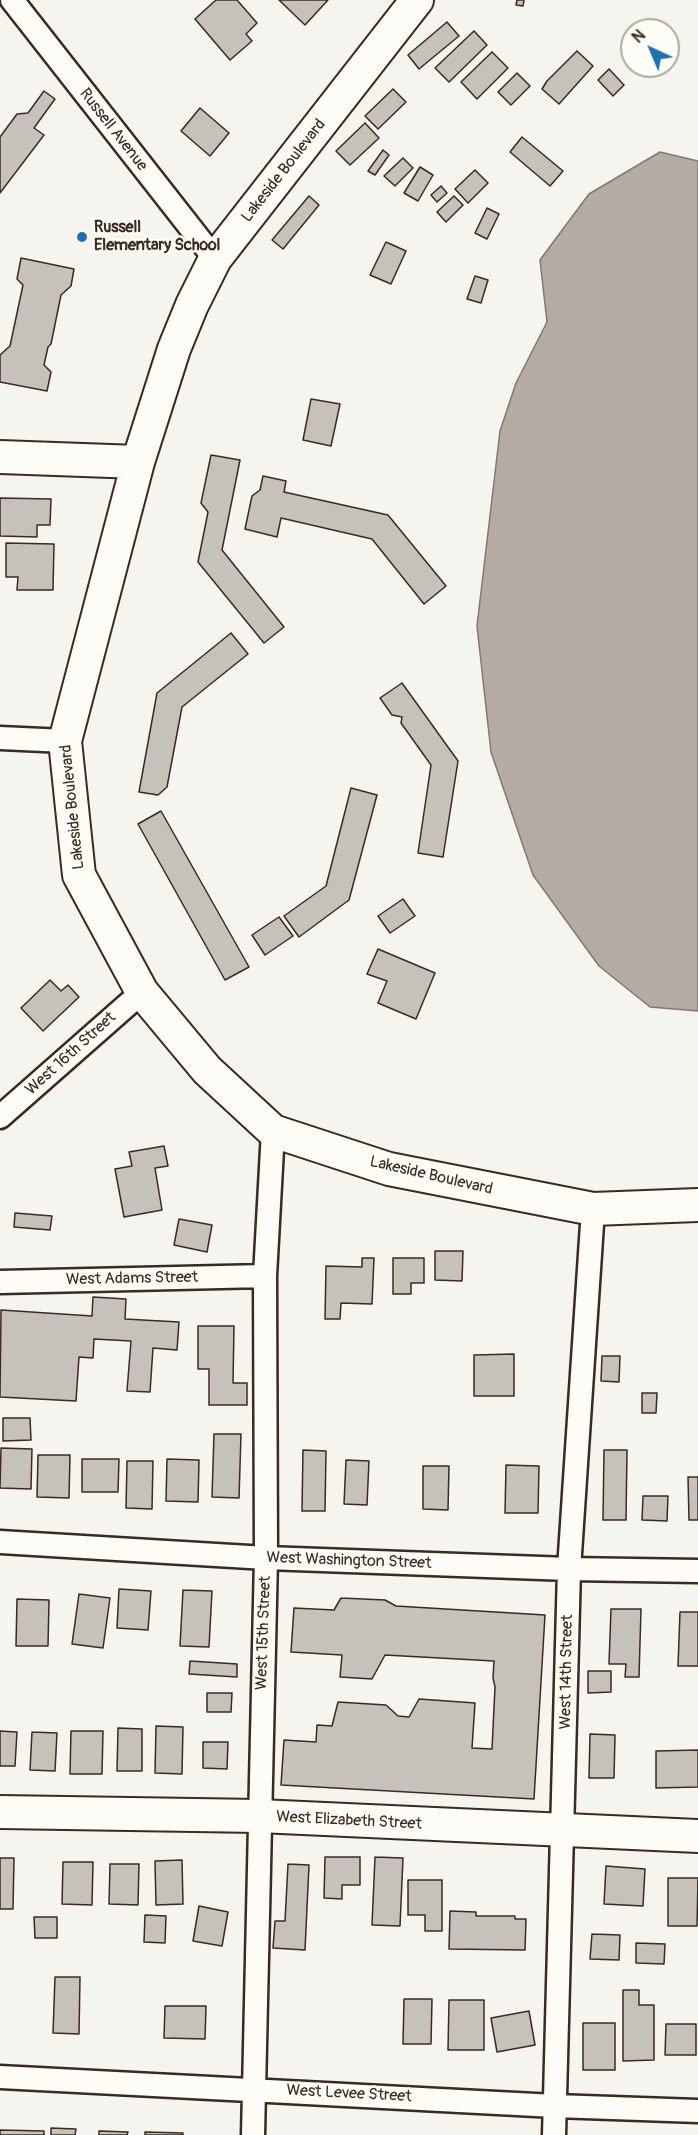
<!DOCTYPE html>
<style>
body{margin:0}
#map{position:relative;width:698px;height:2135px;overflow:hidden;background:#f5f4ee;font-family:Pangolin,sans-serif}
canvas{display:block}
.north{position:absolute;left:620px;top:18px;width:60px;height:60px;box-sizing:border-box;background:#fdfcf7;border:2px solid #afa8a0;border-radius:50%;rotate:316deg;font-size:16px;font-weight:700;line-height:24px;text-align:center;color:#3b2a1e}
.north::after{content:'';display:block;margin:auto;width:21px;height:27px;background:#1f6fb2;clip-path:polygon(50% 0,100% 100%,50% 72%,0 100%)}
</style>
<div id="map">
<canvas width="698" height="2135"></canvas>
<div class="north">N</div>
</div>
<script>
const c = document.querySelector('canvas').getContext('2d');
c.lineJoin = 'round';
function paint(path, color) { c.fillStyle = color; c.fill(path, 'evenodd'); }
const shape = rows => new Path2D(rows.map(r => 'M' + r).join(''));
function trace(path, color, width, dash) { c.strokeStyle = color; c.lineWidth = width; c.lineCap = dash ? 'butt' : 'round'; c.setLineDash(dash || []); c.stroke(path); }
function write(font, color, halo, rows, align = 'center') {
  c.font = font + ' Pangolin,sans-serif'; c.lineWidth = 5; c.setLineDash([]); c.textBaseline = 'middle'; c.strokeStyle = halo; c.fillStyle = color; for (const [text, x, y, turn = 0] of rows) {
    c.save(); c.translate(x, y); c.rotate((+turn || 0) * Math.PI / 180); c.textAlign = isNaN(turn) ? turn : align; if (halo) c.strokeText(text, 0, 0); c.fillText(text, 0, 0); c.restore();
  }
}
const water = shape([
 [660,152,698,161,698,1011,650,1007,599,966,533,875,491,752,477,626,500,431,516,383,547,322,540,260,589,194,660,152]
]);
paint(water, '#b4aca4');
trace(water, '#84786e', 1.5);
const building = shape([
 [216,0,237,0,257,23,246,34,252,41,230,60,195,19,216,0],
 [279,0,328,0,305,25,279,0],
 [517,0,524,0,523,6,516,5,517,0],
 [447,22,459,36,419,69,408,55,447,22],
 [474,31,487,45,449,82,435,68,474,31],
 [577,51,593,66,559,104,542,89,547,81,577,51],
 [492,52,508,68,477,99,461,82,492,52],
 [609,69,624,85,613,96,598,80,609,69],
 [517,73,530,86,511,105,498,92,517,73],
 [393,89,406,102,378,129,365,116,393,89],
 [44,91,55,99,34,128,44,135,0,193,0,137,17,114,28,113,44,91],
 [200,108,229,133,210,156,181,131,200,108],
 [365,123,379,138,350,165,336,151,365,123],
 [522,137,563,171,550,186,510,152,522,137],
 [383,150,389,155,375,175,368,171,383,150],
 [403,158,413,168,395,186,384,176,403,158],
 [420,167,433,175,418,201,404,193,420,167],
 [475,170,488,183,468,203,455,189,475,170],
 [441,186,447,193,437,202,431,195,441,186],
 [309,196,319,205,283,249,272,240,309,196],
 [454,196,463,205,446,222,437,212,454,196],
 [487,208,499,214,487,239,475,233,487,208],
 [386,242,406,251,391,284,370,275,386,242],
 [21,258,74,269,71,286,61,295,51,344,48,347,44,365,51,372,47,391,0,382,0,355,10,346,23,285,17,279,21,258],
 [475,276,488,280,481,303,467,299,475,276],
 [311,399,340,404,331,446,303,440,311,399],
 [211,455,240,460,222,550,284,627,264,643,198,562,208,512,201,503,211,455],
 [263,476,286,481,284,492,388,515,446,586,424,604,372,539,281,518,277,537,245,529,252,496,260,490,263,476],
 [0,498,51,499,50,525,37,525,37,537,0,536,0,498],
 [6,543,54,544,53,590,17,590,18,577,6,577,6,543],
 [231,633,248,654,182,707,167,787,158,795,139,792,157,693,231,633],
 [402,683,458,761,443,857,418,853,431,765,401,723,402,717,392,715,380,698,402,683],
 [351,788,377,795,349,900,299,937,284,916,326,886,351,788],
 [161,811,249,967,225,980,138,824,161,811],
 [403,899,415,916,390,933,378,916,403,899],
 [279,917,293,936,265,955,252,935,279,917],
 [378,949,435,973,416,1019,378,1003,387,981,367,974,378,949],
 [50,980,61,991,68,985,79,997,43,1031,21,1008,50,980],
 [164,1146,168,1166,155,1168,162,1210,124,1217,115,1169,132,1166,129,1152,164,1146],
 [15,1213,52,1216,50,1230,14,1227,15,1213],
 [179,1219,212,1225,207,1252,174,1245,179,1219],
 [435,1251,463,1251,462,1281,435,1280,435,1251],
 [362,1258,374,1258,372,1304,341,1303,340,1319,325,1319,326,1266,362,1267,362,1258],
 [393,1258,424,1258,424,1283,411,1283,411,1294,393,1294,393,1258],
 [93,1297,126,1299,125,1319,179,1322,177,1350,153,1348,150,1392,127,1391,131,1341,94,1339,93,1358,79,1357,76,1401,0,1397,1,1310,92,1316,93,1297],
 [198,1326,234,1326,233,1383,247,1383,247,1405,209,1405,209,1369,198,1369,198,1326],
 [514,1354,514,1396,474,1396,474,1355,514,1354],
 [602,1356,620,1356,619,1382,601,1381,602,1356],
 [642,1393,657,1393,656,1413,642,1413,642,1393],
 [3,1418,30,1418,31,1440,3,1441,3,1418],
 [214,1434,241,1434,239,1498,212,1497,214,1434],
 [1,1448,32,1449,31,1489,0,1488,1,1448],
 [303,1450,326,1451,325,1511,302,1511,303,1450],
 [604,1450,627,1450,626,1520,603,1520,604,1450],
 [38,1455,70,1455,69,1498,37,1497,38,1455],
 [82,1459,119,1459,118,1492,82,1492,82,1459],
 [167,1459,199,1460,198,1502,166,1501,167,1459],
 [346,1460,369,1461,367,1505,344,1504,346,1460],
 [127,1461,153,1461,152,1509,126,1508,127,1461],
 [506,1465,539,1466,538,1513,505,1513,506,1465],
 [423,1466,449,1466,448,1510,423,1509,423,1466],
 [688,1477,698,1477,698,1520,689,1520,688,1477],
 [643,1496,668,1496,667,1521,642,1520,643,1496],
 [119,1589,151,1591,148,1630,117,1628,119,1589],
 [183,1590,212,1591,209,1647,180,1646,183,1590],
 [79,1594,110,1598,103,1648,72,1644,79,1594],
 [341,1598,385,1600,396,1606,545,1615,534,1799,281,1785,284,1740,316,1742,317,1725,332,1726,338,1702,386,1705,398,1716,409,1717,419,1699,475,1703,472,1748,492,1749,495,1687,493,1678,494,1661,385,1655,372,1679,340,1677,342,1655,291,1652,294,1608,334,1610,341,1598],
 [17,1599,49,1600,48,1646,16,1646,17,1599],
 [611,1609,641,1609,639,1677,625,1677,626,1664,609,1664,611,1609],
 [680,1612,698,1612,698,1666,678,1666,680,1612],
 [190,1661,237,1664,237,1677,189,1674,190,1661],
 [588,1671,611,1671,611,1692,588,1693,588,1671],
 [207,1693,232,1693,231,1712,207,1712,207,1693],
 [156,1726,183,1727,182,1774,155,1773,156,1726],
 [118,1728,142,1729,142,1771,117,1771,118,1728],
 [0,1731,17,1732,15,1766,0,1766,0,1731],
 [71,1731,103,1731,102,1774,70,1774,71,1731],
 [32,1732,57,1733,55,1771,30,1770,32,1732],
 [590,1734,615,1735,614,1778,589,1778,590,1734],
 [203,1742,228,1742,227,1769,203,1768,203,1742],
 [698,1750,698,1787,656,1788,656,1751,698,1750],
 [325,1857,360,1857,360,1885,342,1885,342,1899,324,1898,325,1857],
 [375,1857,403,1858,400,1926,372,1925,375,1857],
 [0,1858,14,1858,13,1909,0,1909,0,1858],
 [182,1860,183,1904,156,1905,155,1861,182,1860],
 [63,1862,93,1862,92,1905,62,1904,63,1862],
 [110,1864,139,1864,138,1905,109,1904,110,1864],
 [288,1864,309,1865,305,1950,273,1948,275,1921,285,1921,288,1864],
 [606,1866,645,1869,643,1906,604,1904,606,1866],
 [668,1878,698,1878,697,1926,668,1926,668,1878],
 [408,1880,442,1880,442,1931,425,1931,425,1915,408,1915,408,1880],
 [199,1906,228,1912,222,1946,193,1941,199,1906],
 [450,1911,476,1912,476,1916,515,1916,515,1919,526,1919,525,1950,449,1949,450,1911],
 [145,1915,166,1916,165,1943,144,1942,145,1915],
 [34,1917,57,1917,57,1938,35,1938,34,1917],
 [592,1934,620,1935,619,1960,590,1959,592,1934],
 [636,1943,665,1944,664,1964,636,1963,636,1943],
 [55,1977,80,1977,79,2034,53,2033,55,1977],
 [623,1990,639,1990,639,2005,654,2005,654,2060,623,2061,623,1990],
 [404,1999,432,1999,431,2044,403,2044,404,1999],
 [449,2000,484,2000,484,2050,448,2050,449,2000],
 [165,2006,206,2006,205,2039,164,2038,165,2006],
 [529,2011,535,2045,497,2052,491,2018,529,2011],
 [583,2023,615,2023,615,2070,583,2070,583,2023],
 [666,2024,696,2024,696,2055,665,2055,666,2024],
 [51,2128,76,2129,75,2135,51,2135,51,2128],
 [0,2130,44,2131,44,2135,0,2135,0,2130],
 [99,2131,128,2132,127,2135,99,2135,99,2131],
 [145,2132,183,2133,183,2135,145,2135,145,2132]
]);
paint(building, '#c7c1bb');
trace(building, '#3b2a1e', 1.5);
const street = shape([
 [12,0,215,259],
 [0,738,65,741],
 [0,1117,142,992],
 [0,1282,265,1276],
 [0,1542,266,1558,569,1569,698,1571],
 [0,2077,555,2106,698,2111],
 [253,2135,266,1558,265,1276,273,1131],
 [554,2135,569,1569,593,1209]
]);
const secondary = shape([
 [417,0,215,259,192,305,174,349,138,462,65,741,79,875,142,992,207,1070,273,1131,389,1169,593,1209,698,1205],
 [0,457,138,462],
 [0,1812,259,1816,698,1836]
]);
trace(street, '#3b2a1e', 27);
trace(secondary, '#3b2a1e', 36);
trace(street, '#fdfcf7', 22);
trace(secondary, '#fdfcf7', 32);
for (const [x, y, r, color] of [
 [82,237,6,"#1f6fb2"]
]) { const dot = new Path2D(); dot.arc(x, y, r, 0, 2 * Math.PI); c.fillStyle = color; c.fill(dot); trace(dot, '#fdfcf7', 2); }
write('16px', '#3b2a1e', '#fdfcf7', [
 ["Russell Avenue",113,130,52],
 ["Lakeside Boulevard",284,171,-52],
 ["Lakeside Boulevard",73,807,-96],
 ["West 16th Street",71,1054,-42],
 ["Lakeside Boulevard",431,1176,13],
 ["West Adams Street",132,1279,-1],
 ["West Washington Street",349,1561,2],
 ["West 15th Street",264,1633,-88],
 ["West 14th Street",567,1672,-89],
 ["West Elizabeth Street",349,1821,3],
 ["West Levee Street",349,2094,3]
]);
write('bold 16px', '#3b2a1e', '#fdfcf7', [
 ["Russell",94,228],
 ["Elementary School",94,246]
], 'left');
</script>
